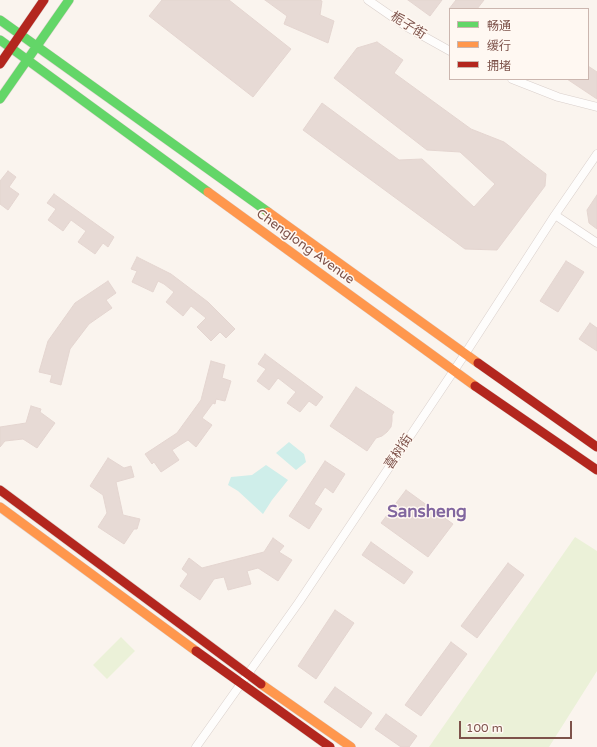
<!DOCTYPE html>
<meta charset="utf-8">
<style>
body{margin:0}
#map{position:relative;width:597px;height:747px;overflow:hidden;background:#faf4ee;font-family:"Varela Round","Noto Sans SC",sans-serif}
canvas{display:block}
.legend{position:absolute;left:449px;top:8px;width:140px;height:72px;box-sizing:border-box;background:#fff8f2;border:1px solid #cbb6af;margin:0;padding:5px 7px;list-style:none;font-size:12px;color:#7d524a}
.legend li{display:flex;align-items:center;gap:8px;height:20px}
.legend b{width:20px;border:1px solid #cbb6af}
.scale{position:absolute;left:459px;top:721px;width:113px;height:18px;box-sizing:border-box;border:2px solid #7d524a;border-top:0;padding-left:5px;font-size:12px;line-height:14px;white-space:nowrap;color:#7d524a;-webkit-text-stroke:3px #fff8f2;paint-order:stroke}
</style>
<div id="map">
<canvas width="597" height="747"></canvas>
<ul class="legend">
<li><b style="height:5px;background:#63d668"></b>畅通</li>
<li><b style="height:5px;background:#ff974d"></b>缓行</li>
<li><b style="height:5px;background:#b3261e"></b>拥堵</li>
</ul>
<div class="scale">100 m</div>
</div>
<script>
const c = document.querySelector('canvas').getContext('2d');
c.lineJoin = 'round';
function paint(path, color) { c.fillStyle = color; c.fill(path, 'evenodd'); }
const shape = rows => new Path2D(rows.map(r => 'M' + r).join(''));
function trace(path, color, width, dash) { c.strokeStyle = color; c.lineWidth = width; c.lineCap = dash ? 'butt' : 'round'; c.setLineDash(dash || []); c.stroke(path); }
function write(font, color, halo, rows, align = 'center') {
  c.font = font + ' "Varela Round","Noto Sans SC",sans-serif'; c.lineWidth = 3; c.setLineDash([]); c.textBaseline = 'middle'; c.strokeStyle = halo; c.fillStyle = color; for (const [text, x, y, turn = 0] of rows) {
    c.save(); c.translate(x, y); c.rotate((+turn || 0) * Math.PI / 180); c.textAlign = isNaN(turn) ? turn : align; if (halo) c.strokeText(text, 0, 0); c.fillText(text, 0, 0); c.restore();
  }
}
paint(shape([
 [575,537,597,551,597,671,549,747,429,747],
 [121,637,135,651,107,679,93,665]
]), '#ebf1d8');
paint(shape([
 [289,442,304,454,306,462,296,470,276,453],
 [266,465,288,480,272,500,263,514,238,491,228,485,231,477,252,475]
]), '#cfeeea');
const building = shape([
 [162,0,229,0,291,49,253,97,149,16,162,0],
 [265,0,319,0,322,1,320,15,334,21,328,43,284,24,287,16,265,0],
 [408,0,442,0,430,16,408,0],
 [456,0,484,0,477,9,449,9,456,0],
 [377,42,403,60,394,73,471,129,504,142,546,174,545,186,497,250,465,249,303,130,322,103,399,160,422,159,474,207,495,184,460,152,427,150,334,78,357,48,377,42],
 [588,66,597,72,597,99,567,79,588,79,588,66],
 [8,171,16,177,9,187,19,194,8,210,0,204,0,181,8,171],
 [54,194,114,237,108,247,103,243,95,254,78,242,86,231,71,220,63,231,48,220,56,209,47,203,54,194],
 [597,195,597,229,589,223,587,210,597,195],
 [137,257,171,274,208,302,235,329,226,338,220,332,211,341,197,327,206,318,191,306,183,316,166,302,174,292,164,284,158,281,153,292,132,282,137,271,131,269,137,257],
 [566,261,584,272,558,312,540,301,566,261],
 [108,281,116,293,106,300,112,308,89,324,70,349,61,385,50,382,52,375,39,372,48,341,75,303,108,281],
 [590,323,597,328,597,351,579,339,590,323],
 [265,354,323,397,316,406,309,401,300,412,287,403,296,392,278,378,269,390,257,381,266,369,258,364,265,354],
 [211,361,225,365,222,378,231,381,225,401,216,399,215,404,213,403,202,418,212,425,196,447,188,440,172,450,179,460,161,472,154,462,152,464,145,454,177,433,201,400,211,361],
 [356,387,394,412,392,415,392,421,391,427,387,432,382,436,376,438,367,451,330,426,356,387],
 [31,406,41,409,40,412,55,423,37,448,23,439,5,441,0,447,0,427,26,423,31,406],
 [108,458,124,468,131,466,134,477,116,482,123,515,140,519,137,529,134,529,124,544,98,527,107,513,103,495,90,486,108,458],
 [325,461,345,474,333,493,325,487,314,504,322,509,309,529,289,516,325,461],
 [406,490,453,524,428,557,381,523,406,490],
 [273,538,284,546,279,552,292,560,278,581,258,568,247,571,251,584,228,590,224,577,214,579,200,600,180,586,188,574,182,569,189,558,202,568,264,552,273,538],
 [371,542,413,572,404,584,362,555,371,542],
 [508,563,524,575,477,638,461,626,508,563],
 [335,610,354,623,316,679,298,666,335,610],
 [451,642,467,654,421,716,405,705,451,642],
 [335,687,372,713,361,728,324,702,335,687],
 [386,714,417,736,409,747,401,747,375,729,386,714]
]);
paint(building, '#e7dad5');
trace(building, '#e4d5d0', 1);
const street = shape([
 [368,0,407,27,450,51],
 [512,79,558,97,597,107],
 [555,215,597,243],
 [196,747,299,602,465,354,555,215,597,154]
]);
const fast = shape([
 [0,20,268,212],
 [0,40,208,192],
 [0,99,69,0]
]);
const slow = shape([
 [208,192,475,386],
 [268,212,478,363],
 [0,507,196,651],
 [261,684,351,747]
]);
const jam = shape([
 [0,64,44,0],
 [478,363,597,447],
 [475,386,597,470],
 [0,490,261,684],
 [196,651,330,747]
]);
trace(street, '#d9cfcb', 9);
trace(fast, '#dbd0cc', 10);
trace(slow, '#dbd0cc', 10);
trace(jam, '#dbd0cc', 10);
trace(street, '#fefdfc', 8);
trace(fast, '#63d668', 9);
trace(slow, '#ff974d', 9);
trace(jam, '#b3261e', 9);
write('13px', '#7d524a', '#fff8f2', [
 ["栀子街",408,26,32],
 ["Chenglong Avenue",305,247,36],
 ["喜树街",399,452,-56]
]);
write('bold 17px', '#81669f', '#fff8f2', [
 ["Sansheng",427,513]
]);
</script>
